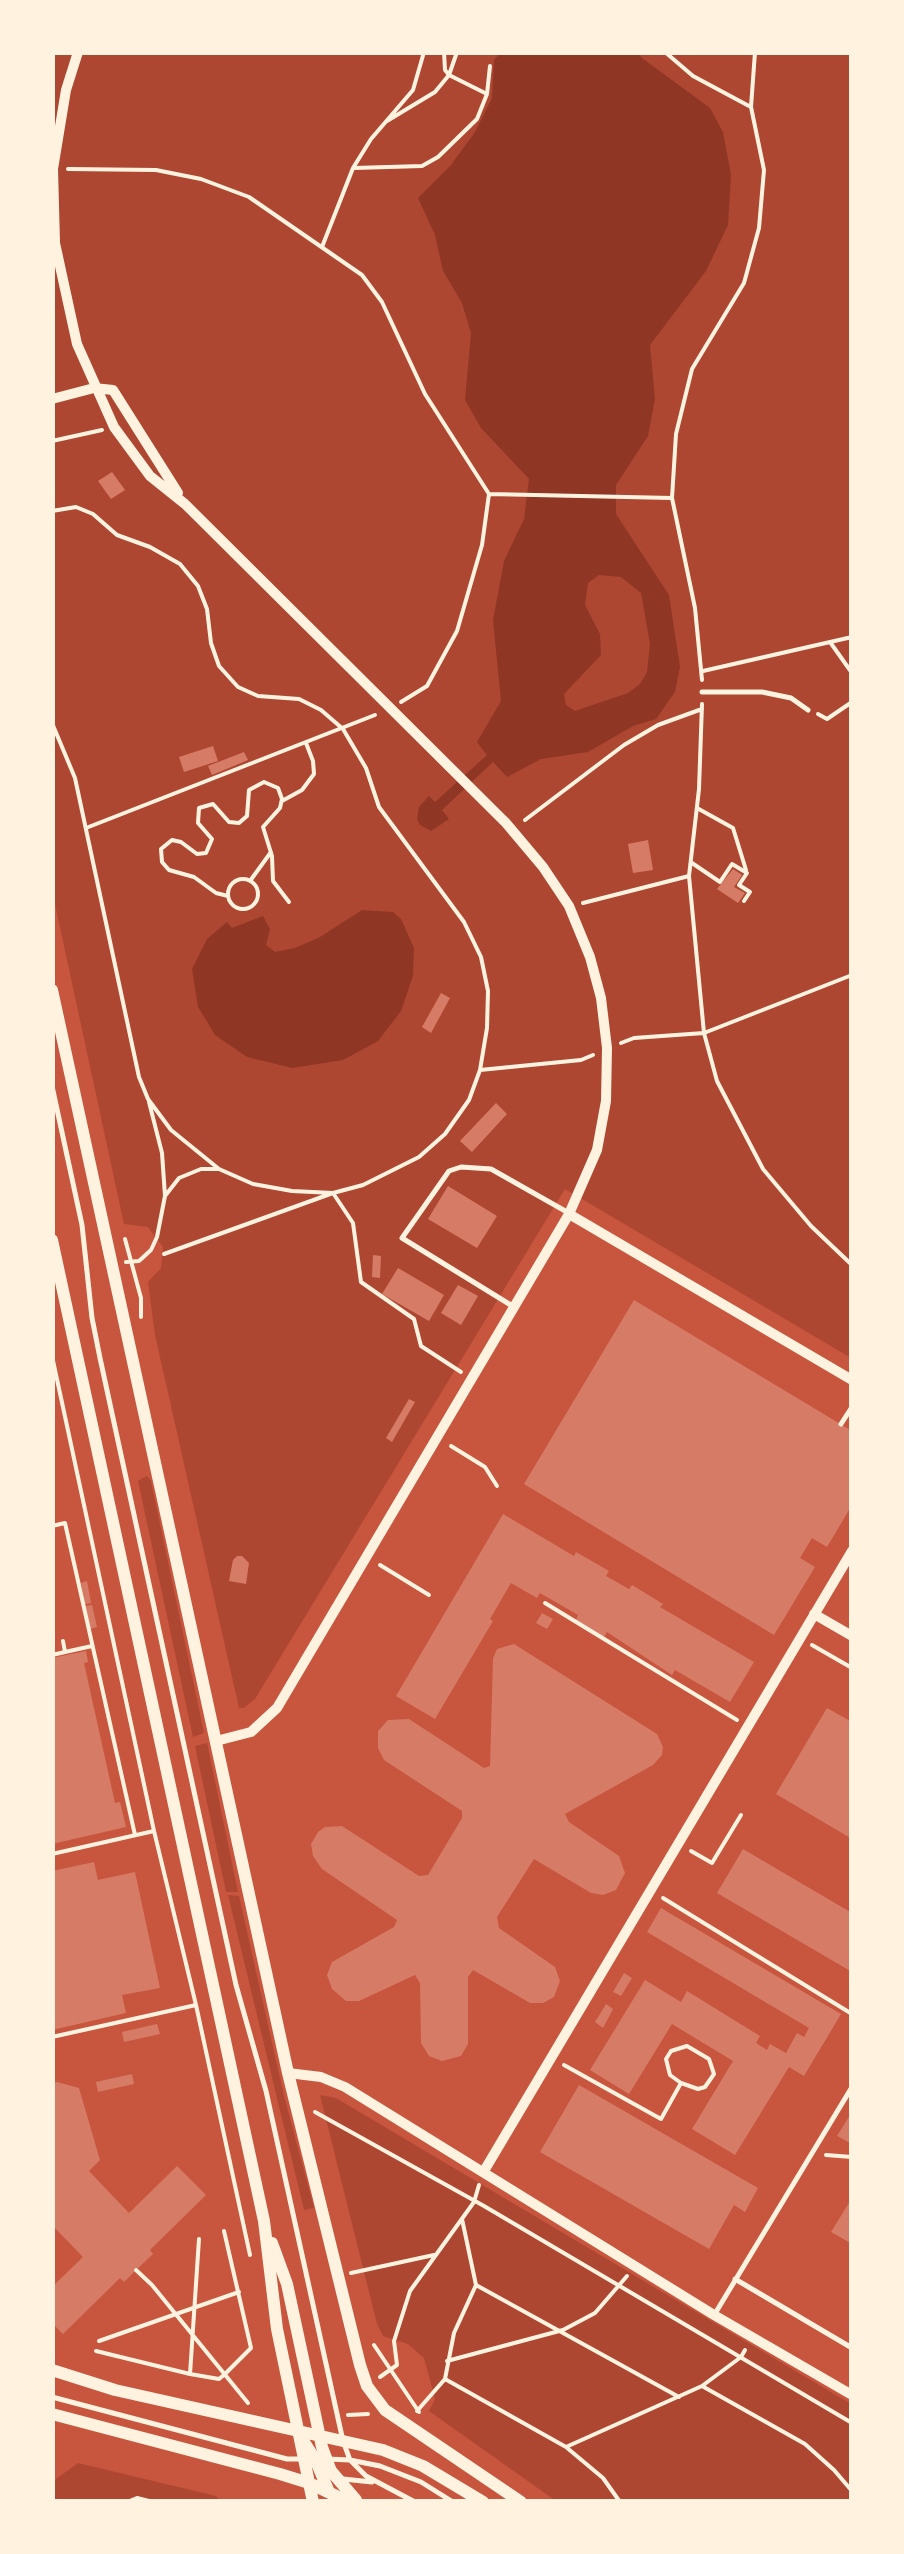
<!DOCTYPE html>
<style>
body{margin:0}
#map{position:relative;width:904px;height:2554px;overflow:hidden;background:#c8553d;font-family:Inter,sans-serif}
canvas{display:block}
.frame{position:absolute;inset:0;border:55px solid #fff3e0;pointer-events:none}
</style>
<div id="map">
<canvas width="904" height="2554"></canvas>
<div class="frame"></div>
</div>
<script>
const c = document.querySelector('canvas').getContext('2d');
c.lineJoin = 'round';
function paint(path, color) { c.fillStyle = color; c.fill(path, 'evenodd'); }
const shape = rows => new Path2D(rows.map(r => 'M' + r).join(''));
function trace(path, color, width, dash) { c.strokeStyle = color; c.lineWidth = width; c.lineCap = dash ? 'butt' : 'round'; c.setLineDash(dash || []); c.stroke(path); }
paint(shape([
 [52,53,851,53,851,1358,565,1189,255,1699,244,1708,239,1708,155,1335,148,1282,161,1268,163,1247,148,1227,124,1224,53,895],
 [147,1476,151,1481,204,1733,193,1737,138,1481],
 [207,1743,238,1892,226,1892,195,1746],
 [228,1895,239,1896,284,2096,314,2208,304,2210],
 [320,2095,336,2098,851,2404,851,2501,556,2501,429,2411,435,2399,424,2358,408,2344,383,2336,377,2324],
 [78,2463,216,2496,220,2501,53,2501,52,2482]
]), '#ae4732');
paint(shape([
 [500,53,638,53,642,58,710,108,723,132,731,175,728,225,706,271,650,345,655,399,648,436,616,485,616,514,669,595,680,667,675,692,656,719,633,726,588,752,541,759,507,777,493,762,442,810,449,819,431,831,420,825,417,819,419,807,429,796,435,802,487,755,477,742,501,701,493,620,504,561,524,519,529,479,481,428,465,400,471,333,462,303,443,271,435,235,418,198,451,165,475,132,492,98,494,60],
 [599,575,621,577,641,593,650,644,647,672,640,684,628,693,575,711,566,705,564,694,601,655,600,634,585,605,588,583],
 [362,910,393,912,401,919,414,948,413,976,401,1011,378,1041,343,1060,292,1068,247,1057,215,1035,198,1007,192,969,207,939,227,922,232,928,263,916,270,929,266,945,275,952,295,948,320,937]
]), '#8f3625');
paint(shape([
 [112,472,125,490,111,499,98,481],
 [213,746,218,761,184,772,179,757],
 [244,752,248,760,212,775,208,766],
 [648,840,653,870,633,873,628,844],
 [733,869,742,875,734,887,745,893,738,903,717,889],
 [441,993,450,998,431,1033,422,1027],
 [496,1103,507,1114,472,1152,460,1141],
 [448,1186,497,1216,477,1248,428,1219],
 [373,1255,381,1256,380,1278,372,1277],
 [398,1268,444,1295,429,1321,382,1294],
 [458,1285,478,1296,461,1325,441,1313],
 [634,1300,852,1431,852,1505,827,1547,812,1538,800,1558,815,1567,774,1635,524,1484],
 [409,1399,415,1402,392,1442,386,1438],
 [503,1514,574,1556,576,1552,609,1571,606,1576,629,1589,632,1585,663,1604,660,1607,754,1662,730,1702,675,1670,672,1675,607,1632,604,1637,576,1620,578,1615,540,1593,537,1598,511,1583,490,1619,493,1621,435,1719,396,1696],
 [237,1556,242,1556,249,1563,246,1584,229,1581,233,1560],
 [87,1581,91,1603,85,1604,81,1583],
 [92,1605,97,1627,90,1629,86,1606],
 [542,1613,553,1619,547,1629,536,1623],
 [514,1644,657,1734,663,1747,662,1755,653,1765,565,1814,569,1822,619,1856,625,1873,616,1890,603,1895,591,1893,534,1859,497,1917,499,1928,555,1967,560,1981,554,1997,543,2003,530,2003,473,1970,468,1977,468,2044,461,2056,442,2061,429,2056,421,2043,420,1983,415,1975,359,2001,346,2001,332,1989,327,1975,332,1962,394,1927,397,1920,322,1869,313,1856,311,1844,318,1832,325,1827,342,1826,419,1876,428,1875,462,1818,462,1811,384,1760,378,1748,378,1731,388,1720,409,1719,484,1768,490,1766,493,1658,497,1649],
 [86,1651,88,1662,84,1663,115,1803,120,1802,126,1827,52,1844,52,1658],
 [827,1708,852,1722,852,1839,776,1794],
 [743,1849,852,1913,852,1972,717,1893],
 [94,1862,98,1880,135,1872,160,1988,122,1995,126,2013,52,2030,52,1871],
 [661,1908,841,2014,804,2076,789,2067,735,2155,692,2129,733,2061,672,2024,629,2094,590,2070,645,1980,681,2002,687,1991,760,2036,756,2043,767,2050,770,2044,786,2053,797,2033,804,2037,809,2028,647,1932],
 [624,1973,632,1978,621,1996,613,1992],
 [606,2004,613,2009,603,2028,595,2022],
 [157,2024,160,2034,124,2042,122,2032],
 [132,2074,134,2084,98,2092,96,2082],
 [57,2082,79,2088,100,2160,89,2171,129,2213,177,2166,206,2195,150,2250,153,2254,136,2270,124,2282,120,2278,63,2334,52,2323,52,2287,83,2257,52,2225,52,2084],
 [579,2085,758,2188,745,2212,734,2205,709,2249,540,2152],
 [852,2112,852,2144,837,2136],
 [852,2198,852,2244,831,2232]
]), '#d67c66');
trace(shape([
 [444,52,445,70,449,75,487,94],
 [665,52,693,76,749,106],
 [387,121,435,92,449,75,457,52],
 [354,168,422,166,438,157,477,119,487,94,490,66],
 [68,169,156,170,201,179,249,197,362,275,382,302,425,394,489,494,482,545,457,631,427,686,401,702],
 [322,247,353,168,371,139,413,90,424,52],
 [52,441,102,430],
 [489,494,672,498],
 [52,511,76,507,93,514,117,535,150,547,180,564,198,586,207,609,211,643,219,666,238,687,258,696,299,699,321,710,343,729,366,768,379,807,464,922,481,957,488,991,487,1028,480,1070,469,1100,445,1134,419,1157,363,1185,333,1193,292,1191,253,1184,219,1169,171,1130,148,1099,139,1077,75,778,52,723],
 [830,642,852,673],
 [703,671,852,637],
 [702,680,695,608,672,498,676,434,692,369,744,283,759,228,764,170,751,107,755,52],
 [702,704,699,789,689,876,704,1033,717,1081,763,1169,811,1226,852,1265],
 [818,714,827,719,852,702],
 [282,801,302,790,314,774,313,761,306,743],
 [697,808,733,828,746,870],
 [525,820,624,745,658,725,702,709],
 [86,828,375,715],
 [692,863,720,882,732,864,747,873,739,885,750,892,744,901],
 '228 894a15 15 0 1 1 30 0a15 15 0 1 1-30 0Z',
 [250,881,271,852],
 [228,896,216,893,194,877,169,870,162,862,161,849,172,840,181,842,197,854,206,853,212,839,198,823,199,808,213,804,229,822,239,823,247,816,249,790,264,782,278,788,282,799,280,808,263,827,272,856,273,881,289,902],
 [583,903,689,876],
 [621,1043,634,1038,704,1033,852,975],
 [480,1070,581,1060,593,1055],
 [149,1102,162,1153,165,1196],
 [125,1239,141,1298,141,1317],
 [164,1254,333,1193,353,1223,361,1282,414,1319,421,1346,461,1372],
 [126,1262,139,1261,151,1250,157,1237,165,1196,179,1178,201,1169,219,1169],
 [52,1356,154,1831,196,2005,250,2255],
 [451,1446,485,1467,497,1486],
 [52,1526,65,1523,135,1835],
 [380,1565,429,1595],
 [545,1603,737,1720],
 [812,1645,852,1668],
 [65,1652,92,1646],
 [52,1655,65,1652,63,1641],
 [691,1851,712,1863,741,1815],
 [52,1854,154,1831],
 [663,1898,852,2014],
 [52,2037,196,2005],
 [564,2065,661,2119,681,2083,670,2075,666,2059,671,2051,687,2046,709,2059,714,2074,705,2087,698,2089,681,2083],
 [315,2112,484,2206,852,2423],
 [826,2155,852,2157],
 [136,2270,152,2285,248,2403],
 [351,2273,434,2255],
 [476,2285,679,2397],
 [99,2341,239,2292],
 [374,2345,419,2412],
 [96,2351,190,2374,219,2379,225,2374,251,2348,224,2231],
 [447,2361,563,2330,595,2313,627,2276],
 [190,2374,199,2239],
 [380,2377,397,2365,394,2341,410,2291,474,2202,479,2185],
 [445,2379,566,2447,603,2478,620,2502],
 [702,2386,805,2444,834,2470,852,2491],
 [417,2411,445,2379,454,2333,476,2285,462,2219],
 [348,2415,368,2414],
 [566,2447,702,2386,741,2357,745,2350],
 [127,2502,137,2498,153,2502]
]), '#fff3e0', 4);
trace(shape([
 [702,692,762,692,791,698,808,710],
 [52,1086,82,1225,92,1318,100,1358,236,1985,266,2091,343,2441,350,2460,366,2476,415,2502],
 [514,1307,402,1238,449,1171,461,1167,491,1169,567,1212],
 [841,1424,852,1407],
 [735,2279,852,2348],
 [716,2312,852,2087],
 [52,2397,287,2459,301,2459],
 [327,2459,350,2460,380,2466,421,2482,453,2502],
 [343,2479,372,2482]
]), '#fff3e0', 5);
trace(shape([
 [78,52,66,90,53,169,55,243,77,344,114,427,150,476,185,504,506,823,543,867,569,906,590,957,601,998,607,1048,606,1101,597,1150,569,1214,277,1708,251,1732,216,1741],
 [52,399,94,388,113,390,178,493],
 [569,1214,852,1380],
 [814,1614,852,1636],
 [288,2073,321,2077,345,2087,714,2315,852,2395],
 [484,2171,852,1551]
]), '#fff3e0', 10);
trace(shape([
 [52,990,288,2073,360,2365,367,2386,385,2410,521,2502],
 [52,1240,264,2221,277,2329,313,2502],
 [272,2243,287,2284,322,2447,331,2471,356,2500],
 [52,2370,115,2390,383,2450,423,2466,483,2502],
 [52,2414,280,2474,309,2483,349,2502],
 [302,2439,315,2459,329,2492]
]), '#fff3e0', 12);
</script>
